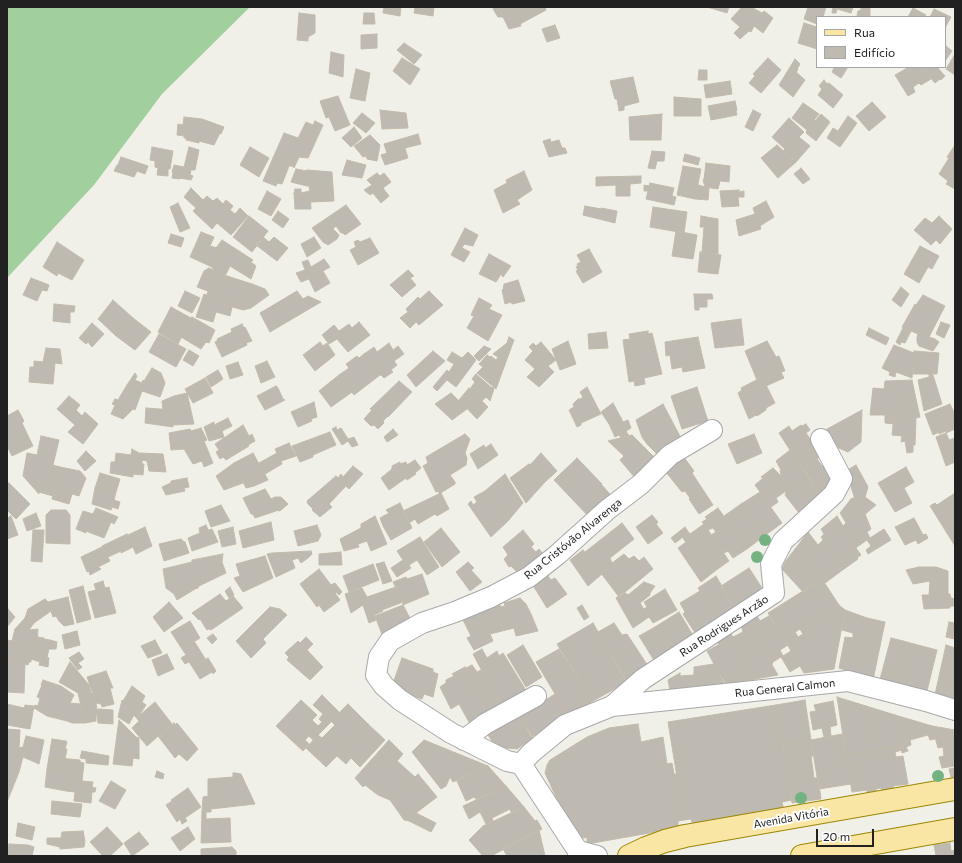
<!DOCTYPE html>
<meta charset="utf-8">
<style>
body{margin:0}
#map{position:relative;width:962px;height:863px;overflow:hidden;background:#f1f0e8;font-family:Commissioner,sans-serif}
canvas{display:block}
.frame{position:absolute;inset:0;border:8px solid #212121;pointer-events:none}
.legend{position:absolute;left:816px;top:16px;width:130px;height:52px;box-sizing:border-box;background:#fff;border:1px solid #a6a6a6;margin:0;padding:5px 7px;list-style:none;font-size:12px;color:#212121}
.legend li{display:flex;align-items:center;gap:8px;height:20px}
.legend b{width:20px;border:1px solid #a6a6a6}
.scale{position:absolute;left:816px;top:829px;width:58px;height:18px;box-sizing:border-box;border:2px solid #212121;border-top:0;padding-left:5px;font-size:12px;line-height:14px;white-space:nowrap;color:#212121;-webkit-text-stroke:3px #fff;paint-order:stroke}
</style>
<div id="map">
<canvas width="962" height="863"></canvas>
<div class="frame"></div>
<ul class="legend">
<li><b style="height:5px;background:#fae6a4"></b>Rua</li>
<li><b style="height:11px;background:#beb9b1"></b>Edifício</li>
</ul>
<div class="scale">20 m</div>
</div>
<script>
const c = document.querySelector('canvas').getContext('2d');
c.lineJoin = 'round';
function paint(path, color) { c.fillStyle = color; c.fill(path, 'evenodd'); }
const shape = rows => new Path2D(rows.map(r => 'M' + r).join(''));
function trace(path, color, width, dash) { c.strokeStyle = color; c.lineWidth = width; c.lineCap = dash ? 'butt' : 'round'; c.setLineDash(dash || []); c.stroke(path); }
function write(font, color, halo, rows, align = 'center') {
  c.font = font + ' Commissioner,sans-serif'; c.lineWidth = 4; c.setLineDash([]); c.textBaseline = 'middle'; c.strokeStyle = halo; c.fillStyle = color; for (const [text, x, y, turn = 0] of rows) {
    c.save(); c.translate(x, y); c.rotate((+turn || 0) * Math.PI / 180); c.textAlign = isNaN(turn) ? turn : align; if (halo) c.strokeText(text, 0, 0); c.fillText(text, 0, 0); c.restore();
  }
}
paint(shape([
 [7,7,250,7,162,94,94,185,7,278]
]), '#a2cf9e');
const building = shape([
 [384,7,401,7,400,16,383,13,384,7],
 [415,7,434,7,433,16,414,13,415,7],
 [494,7,515,7,521,26,509,29,503,17,498,17,493,9,494,7],
 [515,7,545,7,546,10,520,24,515,7],
 [707,7,729,7,727,13,707,7],
 [742,7,753,7,753,8,762,13,764,11,773,18,763,33,754,26,751,32,749,31,740,39,734,33,740,27,731,19,742,7],
 [808,7,826,7,823,17,817,17,817,24,804,19,808,7],
 [833,7,853,7,851,13,837,9,836,13,832,13,833,7],
 [861,7,870,7,870,17,857,16,858,11,861,10,861,7],
 [913,8,926,15,924,17,908,17,913,8],
 [934,9,951,17,945,28,945,17,930,17,934,9],
 [299,13,315,15,315,33,308,37,308,41,297,40,299,13],
 [364,13,374,13,375,24,363,24,364,13],
 [804,23,817,27,817,49,798,43,804,23],
 [555,25,560,38,547,42,542,29,555,25],
 [377,34,377,48,361,49,361,35,377,34],
 [404,43,422,55,414,64,397,50,404,43],
 [946,46,952,51,945,61,945,48,946,46],
 [331,52,344,55,343,77,329,73,331,52],
 [955,54,955,75,946,69,955,54],
 [402,58,420,69,410,85,393,71,402,58],
 [768,58,781,70,761,93,749,83,755,76,753,74,768,58],
 [795,59,800,64,797,69,798,70,796,72,805,80,793,97,779,85,795,59],
 [832,67,848,67,841,78,832,72,834,68,832,67],
 [909,67,922,67,931,79,921,85,919,83,913,87,915,92,908,96,895,75,909,67],
 [925,67,937,67,945,76,941,80,940,79,935,83,923,69,925,67],
 [356,69,370,73,365,101,350,98,356,69],
 [699,70,707,70,707,80,698,80,699,70],
 [633,77,639,102,624,106,624,110,619,111,617,99,615,99,610,81,633,77],
 [824,80,827,84,829,83,843,95,833,108,818,95,822,89,819,86,824,80],
 [730,81,732,94,706,98,704,85,730,81],
 [338,96,350,125,335,131,329,117,326,118,320,101,338,96],
 [674,97,701,99,701,116,674,116,674,97],
 [735,101,737,110,736,111,737,115,711,120,708,106,735,101],
 [872,102,886,117,869,131,856,116,872,102],
 [803,103,819,114,814,120,815,121,821,114,830,122,816,141,806,133,807,130,792,118,803,103],
 [380,110,406,113,408,128,382,129,380,110],
 [753,110,761,114,753,131,745,127,753,110],
 [362,113,375,123,366,133,353,123,362,113],
 [662,114,661,140,630,140,629,117,662,114],
 [848,116,857,123,840,147,827,138,833,128,838,131,848,116],
 [184,117,202,119,224,127,221,134,220,133,214,145,199,141,199,143,186,140,186,138,184,138,184,136,177,135,178,124,183,125,184,117],
 [789,118,804,132,799,137,810,146,796,162,783,151,785,149,772,137,789,118],
 [315,121,323,125,314,145,298,138,306,122,313,125,315,121],
 [354,127,362,138,351,147,342,138,354,127],
 [284,133,298,138,314,145,308,158,299,157,294,168,292,166,289,166,273,158,284,133],
 [418,134,421,144,405,148,408,158,385,165,381,155,387,153,384,144,418,134],
 [370,135,380,145,377,161,367,159,366,156,363,157,354,146,370,135],
 [550,139,551,142,559,140,562,148,565,148,567,153,549,157,543,141,550,139],
 [777,145,796,162,778,178,761,158,777,145],
 [955,145,955,161,947,157,955,145],
 [152,147,173,151,170,169,168,169,168,176,157,175,158,168,155,167,155,161,150,160,152,147],
 [189,147,199,150,195,170,191,170,190,175,193,176,191,180,180,178,180,179,172,178,173,173,172,172,174,165,184,167,189,147],
 [250,147,269,158,259,177,240,165,250,147],
 [652,151,665,152,664,161,657,161,655,169,648,168,652,151],
 [685,154,700,158,698,165,683,161,685,154],
 [121,157,148,166,145,174,137,171,134,177,114,171,117,165,118,165,121,157],
 [273,158,289,166,282,184,277,183,276,186,263,181,273,158],
 [949,158,955,161,955,189,946,184,948,181,939,174,949,158],
 [347,160,366,165,362,178,342,175,347,160],
 [706,163,730,166,729,182,704,179,706,163],
 [683,166,701,169,695,199,677,195,683,166],
 [801,168,810,179,803,184,794,174,801,168],
 [296,169,307,171,307,186,291,182,296,169],
 [307,170,332,172,334,201,311,202,309,186,307,186,307,170],
 [524,171,532,190,517,200,520,204,503,213,494,190,507,183,506,180,524,171],
 [377,173,380,176,384,173,391,182,383,188,389,196,381,203,373,193,370,195,364,190,372,185,367,180,377,173],
 [641,176,641,183,630,184,630,196,616,196,616,185,596,186,596,177,641,176],
 [704,179,720,181,718,189,705,187,703,180,704,179],
 [650,183,674,188,672,196,676,197,674,205,646,199,648,191,644,191,644,185,649,186,650,183],
 [698,185,709,188,708,200,695,199,698,185],
 [191,188,203,200,207,196,213,201,217,198,223,204,226,200,233,206,230,210,235,214,240,208,248,216,231,235,217,223,212,229,193,211,196,208,184,197,191,188],
 [295,189,301,189,301,193,310,191,311,209,295,209,294,193,294,194,295,189],
 [739,190,739,192,744,191,744,197,738,197,739,206,722,207,720,191,739,190],
 [267,191,281,199,271,216,258,209,267,191],
 [766,201,774,217,760,226,761,229,739,236,736,220,755,214,753,208,766,201],
 [178,203,190,228,180,232,170,207,178,203],
 [346,205,361,224,345,235,343,233,341,233,336,226,333,229,339,235,337,239,328,245,323,242,312,228,346,205],
 [585,206,601,209,601,208,617,211,615,223,583,215,585,206],
 [653,207,687,212,684,233,650,227,653,207],
 [278,211,289,219,283,228,272,220,278,211],
 [249,216,268,231,252,252,233,237,249,216],
 [701,216,718,219,718,254,702,252,704,227,700,227,701,216],
 [939,216,952,229,940,244,936,240,931,245,914,230,925,218,932,223,939,216],
 [465,228,478,235,473,246,464,244,462,248,470,252,464,262,451,255,465,228],
 [676,231,697,235,693,259,672,256,676,231],
 [201,232,214,237,210,246,225,250,212,267,190,257,201,232],
 [171,234,184,238,181,247,168,243,171,234],
 [263,237,269,242,274,237,288,248,277,261,256,245,263,237],
 [314,237,321,248,307,257,301,244,314,237],
 [370,238,379,253,358,265,350,250,356,247,354,242,358,240,360,242,370,238],
 [222,240,253,260,251,262,256,266,251,279,230,266,225,276,213,269,212,267,225,250,216,248,222,240],
 [57,242,84,260,72,280,58,273,57,276,43,267,57,242],
 [920,246,939,256,932,269,928,267,919,283,904,274,920,246],
 [589,249,602,272,583,283,576,271,578,270,576,267,578,266,577,264,581,262,577,255,589,249],
 [700,252,721,255,718,274,698,272,700,252],
 [489,254,511,266,503,277,501,274,496,282,479,274,489,254],
 [324,259,330,267,323,271,330,283,315,292,309,279,301,282,296,273,305,270,302,262,308,260,311,267,324,259],
 [209,268,227,276,219,297,231,302,229,306,232,307,230,316,216,312,213,322,196,317,204,294,207,295,208,291,197,287,204,271,209,268],
 [408,270,414,276,410,278,416,285,402,297,390,285,408,270],
 [227,276,252,284,243,306,231,302,219,297,227,276],
 [31,278,49,285,47,291,42,290,37,301,23,295,31,278],
 [518,280,525,301,512,304,511,302,505,304,502,290,503,290,504,284,518,280],
 [252,284,265,289,269,295,251,308,243,310,229,306,231,302,243,306,252,284],
 [901,287,909,294,901,307,892,300,901,287],
 [185,291,200,298,192,313,178,306,185,291],
 [297,291,303,299,308,296,321,302,270,332,260,313,297,291],
 [429,291,443,305,419,325,416,322,410,328,400,318,408,312,406,309,418,297,420,299,429,291],
 [694,294,712,294,713,299,707,299,707,307,699,307,699,310,695,310,694,294],
 [923,295,945,306,929,337,935,339,939,342,933,351,919,346,917,342,917,337,918,334,902,327,915,304,916,305,923,295],
 [479,298,492,305,489,309,502,315,488,341,467,328,474,316,471,315,479,298],
 [113,300,133,318,116,336,98,319,113,300],
 [54,304,75,306,74,312,70,312,70,323,53,321,54,304],
 [171,307,191,318,178,344,158,332,171,307],
 [192,317,215,330,209,343,206,342,201,349,181,337,192,317],
 [133,318,151,332,135,350,116,336,133,318],
 [741,319,744,345,715,348,711,323,741,319],
 [359,322,370,335,348,352,337,339,329,344,322,335,334,325,339,331,349,324,352,328,359,322],
 [941,322,950,325,944,338,936,334,941,322],
 [92,323,104,334,92,347,88,342,86,344,79,338,92,323],
 [242,324,244,328,245,327,252,341,246,343,247,345,222,357,215,342,218,340,217,339,232,332,231,329,242,324],
 [869,328,889,338,886,345,866,335,869,328],
 [903,328,911,331,905,343,901,342,900,345,896,342,903,328],
 [648,331,648,334,652,333,662,374,644,378,645,384,635,386,634,381,629,382,623,340,630,339,629,334,648,331],
 [606,332,608,348,589,349,588,334,606,332],
 [159,334,186,349,176,367,149,352,159,334],
 [509,337,514,340,504,367,490,357,491,356,496,360,498,357,493,354,507,343,509,337],
 [698,337,705,368,683,372,682,367,672,369,670,355,666,356,665,342,698,337],
 [568,341,576,364,560,370,552,349,568,341],
 [767,341,776,357,779,356,785,371,781,372,784,378,766,386,762,377,757,380,745,351,767,341],
 [320,342,323,346,327,343,335,355,315,371,303,355,320,342],
 [541,342,556,360,548,366,554,372,539,387,527,377,535,369,525,360,533,351,529,347,533,343,536,346,541,342],
 [389,343,393,350,398,346,404,354,394,361,397,365,391,370,393,372,384,378,381,375,380,375,364,354,374,347,377,352,389,343],
 [894,345,914,353,912,378,896,372,895,377,889,375,890,372,882,368,894,345],
 [484,346,491,349,479,361,474,356,484,346],
 [46,348,60,349,62,364,55,363,53,384,29,382,30,367,34,367,34,361,43,362,46,348],
 [189,350,199,356,193,366,183,360,189,350],
 [433,351,445,361,416,387,407,375,433,351],
 [914,351,939,353,937,374,913,374,914,351],
 [452,352,462,358,468,352,476,360,456,387,447,380,437,391,433,387,447,370,449,372,454,364,447,360,452,352],
 [364,354,380,375,354,395,339,375,349,368,346,364,357,356,359,358,364,354],
 [487,355,504,367,496,389,477,373,483,367,479,364,487,355],
 [267,361,275,377,261,383,255,366,267,361],
 [238,362,243,375,230,379,226,366,238,362],
 [152,368,161,373,165,383,160,397,142,391,127,385,135,373,137,376,135,380,142,383,143,380,144,381,152,368],
 [218,370,223,379,211,387,206,377,218,370],
 [476,374,492,388,493,387,494,389,490,401,486,397,482,401,470,389,475,382,472,379,476,374],
 [929,374,933,375,942,404,924,411,918,380,929,377,929,374],
 [339,375,352,392,331,407,319,391,339,375],
 [762,377,775,403,766,408,766,410,757,416,756,415,749,419,738,393,742,390,741,388,762,377],
 [205,378,213,393,193,403,185,389,205,378],
 [912,380,916,399,906,399,907,416,894,416,894,424,885,423,885,415,870,415,873,388,884,389,885,381,912,380],
 [399,381,412,392,388,417,388,416,383,421,384,423,378,429,374,425,371,426,364,419,372,410,370,409,399,381],
 [127,385,142,391,135,410,118,400,127,385],
 [276,386,278,388,283,399,285,400,265,410,257,396,276,386],
 [587,387,601,414,581,423,581,425,577,427,569,410,574,407,573,404,579,398,579,400,583,397,580,392,587,387],
 [697,387,708,421,682,429,671,396,697,387],
 [469,388,488,407,477,419,459,400,469,388],
 [187,393,194,424,173,425,173,410,163,410,162,401,174,396,187,393],
 [451,393,467,409,452,420,435,404,451,393],
 [69,396,80,405,76,410,82,416,85,412,98,424,83,444,68,432,75,425,57,409,69,396],
 [115,399,118,400,133,409,123,419,111,414,115,405,112,404,115,399],
 [906,399,916,399,920,417,916,418,915,445,913,445,913,452,907,453,905,441,901,442,902,436,892,435,894,416,907,416,906,399],
 [314,402,317,417,311,419,312,421,298,427,291,412,314,402],
 [613,403,621,418,609,424,601,412,613,403],
 [663,404,682,440,660,457,647,444,642,437,636,420,663,404],
 [950,404,954,412,955,412,955,429,946,433,946,431,939,434,939,432,933,435,925,414,950,404],
 [146,408,173,410,173,427,145,423,146,408],
 [18,410,24,421,22,423,33,446,12,456,7,446,7,416,18,410],
 [862,410,861,442,848,452,834,446,827,429,862,410],
 [228,418,232,426,222,431,224,437,209,441,204,427,214,422,214,425,228,418],
 [621,418,623,422,628,420,631,428,626,431,629,436,621,438,619,435,615,437,609,424,621,418],
 [806,424,810,430,806,433,815,446,781,470,776,461,790,450,779,433,789,426,792,431,801,425,802,426,806,424],
 [243,425,249,436,252,434,255,441,248,445,249,446,226,460,223,457,220,459,216,452,219,450,215,444,243,425],
 [336,427,337,430,341,428,348,439,354,437,358,445,352,447,348,441,342,445,332,429,336,427],
 [201,428,207,440,184,449,171,450,169,433,190,429,191,431,201,428],
 [393,429,398,435,387,442,384,437,393,429],
 [330,432,336,445,313,455,313,457,300,462,292,446,330,432],
 [946,433,949,440,955,438,955,462,946,466,936,437,946,433],
 [465,434,470,439,465,453,467,458,466,465,450,475,455,482,455,484,439,494,439,491,436,492,423,466,428,463,426,457,465,434],
 [754,434,762,453,737,464,728,444,754,434],
 [632,435,657,460,636,479,620,460,624,456,608,441,632,435],
 [41,436,59,440,53,465,60,467,53,496,39,492,39,494,23,476,27,453,37,455,41,436],
 [204,441,213,463,204,467,202,461,193,464,184,449,204,441],
 [289,443,296,456,281,461,282,464,265,474,259,463,277,453,275,449,289,443],
 [491,444,498,455,478,469,470,454,484,445,485,448,491,444],
 [815,446,821,456,817,459,822,466,825,464,836,484,822,495,820,492,818,493,797,459,815,446],
 [132,449,139,453,163,454,166,472,149,471,147,461,142,460,142,464,144,464,143,475,133,474,133,477,110,473,111,462,115,462,116,453,131,455,132,449],
 [86,451,96,461,85,471,77,461,86,451],
 [253,453,268,480,254,486,246,488,234,463,253,453],
 [541,453,557,471,545,482,530,465,541,453],
 [683,456,694,471,692,473,713,505,699,514,689,499,690,498,685,491,682,492,665,471,683,456],
 [577,458,602,484,601,484,614,499,592,520,554,480,577,458],
 [797,459,809,477,786,493,780,471,797,459],
 [415,460,421,468,415,473,416,474,407,480,406,478,389,490,381,478,392,469,392,466,400,462,400,464,406,462,407,465,415,460],
 [234,463,243,483,224,490,216,476,234,463],
 [529,464,545,482,526,503,510,478,529,464],
 [856,465,867,485,868,487,865,497,876,505,863,516,851,499,854,498,854,496,846,471,856,465],
 [353,466,363,474,349,489,338,478,341,474,343,477,353,466],
 [60,467,80,471,86,478,79,496,72,494,69,504,52,499,60,467],
 [906,467,914,482,904,488,912,503,895,512,878,483,906,467],
 [773,468,781,476,786,491,776,498,778,502,771,507,755,485,763,478,761,477,773,468],
 [100,473,120,479,116,492,95,488,100,473],
 [505,474,523,503,508,521,485,491,505,474],
 [336,476,346,486,329,504,332,507,320,517,312,510,313,509,308,504,307,501,336,476],
 [809,477,818,493,820,492,822,495,799,513,785,495,786,493,809,477],
 [187,478,189,487,184,488,185,491,166,495,162,487,171,483,171,481,187,478],
 [9,483,30,504,16,519,8,511,7,511,7,484,9,483],
 [95,488,116,492,114,500,120,502,118,509,112,507,111,510,92,504,95,488],
 [265,489,271,499,275,497,281,497,288,504,280,511,275,510,276,511,255,518,253,514,251,514,243,498,265,489],
 [485,491,508,521,491,537,468,504,471,501,473,505,477,502,474,497,485,491],
 [760,492,782,523,763,537,741,504,760,492],
 [441,493,449,509,437,516,435,514,418,524,415,519,409,523,403,511,441,493],
 [955,493,955,546,930,506,935,503,937,505,955,493],
 [851,499,863,516,865,514,871,529,867,532,870,538,884,529,891,540,868,554,866,550,871,546,867,540,857,547,843,526,846,523,840,513,851,499],
 [400,503,412,528,391,540,383,526,380,518,389,513,386,510,400,503],
 [741,504,763,537,747,549,724,516,741,504],
 [221,505,230,521,211,527,205,511,221,505],
 [96,508,118,517,114,524,111,522,104,538,86,531,86,533,76,529,83,511,93,514,96,508],
 [718,508,747,549,733,558,728,551,724,553,711,535,716,532,713,528,708,530,702,522,707,519,705,517,718,508],
 [51,510,66,510,70,515,70,544,46,543,46,515,51,510],
 [36,513,41,526,27,531,23,519,36,513],
 [652,515,658,522,656,524,663,533,648,544,636,527,652,515],
 [11,516,18,535,7,539,7,518,11,516],
 [375,516,387,544,371,551,367,541,358,544,359,547,344,551,340,539,361,528,361,524,375,516],
 [837,516,843,526,857,547,856,548,861,555,857,558,858,559,844,569,821,537,824,534,821,529,837,516],
 [914,518,923,535,926,534,928,538,918,544,916,540,905,545,895,527,914,518],
 [271,522,274,540,243,548,239,531,271,522],
 [622,523,634,539,610,558,612,563,624,554,629,559,634,556,639,561,644,557,653,569,619,597,585,552,622,523],
 [704,524,729,561,715,571,690,534,704,524],
 [206,525,208,530,212,529,218,542,192,551,188,538,200,533,199,528,206,525],
 [317,525,321,535,318,541,298,546,294,531,317,525],
 [145,527,152,546,136,554,128,535,145,527],
 [233,527,236,544,222,547,218,531,233,527],
 [685,527,715,571,701,582,678,548,686,542,684,540,683,537,675,543,671,538,685,527],
 [441,528,460,552,442,567,424,542,441,528],
 [33,530,44,530,42,562,31,561,33,530],
 [523,530,534,544,531,547,536,552,539,549,548,560,524,579,511,566,509,567,504,559,508,555,503,547,523,530],
 [808,532,818,545,823,540,844,569,825,583,803,557,811,551,802,540,808,532],
 [127,534,133,547,121,553,121,551,108,557,102,546,127,534],
 [420,537,439,567,427,575,417,560,409,565,411,568,397,577,391,568,403,560,397,551,420,537],
 [181,539,183,541,185,542,189,553,164,561,159,544,181,539],
 [802,540,811,551,803,557,822,579,803,592,782,569,785,562,802,540],
 [102,547,110,561,98,567,101,569,90,575,89,571,87,572,81,557,102,547],
 [583,550,602,574,588,586,570,560,583,550],
 [311,551,312,554,308,558,301,563,298,558,292,560,295,568,276,577,267,554,272,553,311,551],
 [341,552,342,565,319,565,319,554,341,552],
 [223,554,222,562,226,573,199,586,198,588,195,589,177,600,174,594,166,588,163,569,192,562,192,560,223,554],
 [265,556,273,578,243,592,234,578,240,576,236,564,265,556],
 [384,562,392,581,383,584,376,564,384,562],
 [468,562,474,568,471,570,482,582,470,591,456,572,468,562],
 [373,564,379,580,349,592,343,576,373,564],
 [919,567,936,567,948,571,948,594,950,594,951,598,955,599,955,606,950,606,950,608,924,609,922,595,929,595,930,581,913,584,906,570,919,567],
 [749,568,766,594,737,612,721,586,749,568],
 [319,569,331,585,335,583,342,592,339,595,336,592,335,593,340,600,324,612,319,605,317,607,300,584,319,569],
 [422,574,429,594,403,605,403,602,393,582,406,577,407,579,422,574],
 [548,576,551,580,555,578,567,594,547,608,534,587,548,576],
 [716,576,737,612,720,622,700,591,698,588,716,576],
 [822,579,839,605,784,639,768,613,822,579],
 [103,581,105,588,109,587,116,613,95,618,88,592,96,590,94,584,103,581],
 [644,582,655,586,650,593,650,595,640,603,649,617,633,628,616,598,624,592,628,595,644,582],
 [83,586,91,619,77,623,69,590,83,586],
 [230,587,234,595,229,598,225,591,230,587],
 [396,587,403,602,382,610,383,611,374,615,376,620,369,623,363,605,351,613,345,594,362,588,367,597,396,587],
 [665,589,677,610,653,623,644,609,647,607,644,602,665,589],
 [700,591,720,622,697,636,683,614,685,612,680,603,700,591],
 [220,594,226,601,233,596,243,608,211,630,209,629,207,630,200,619,199,620,192,613,220,594],
 [68,597,74,624,64,626,59,621,56,616,53,617,48,602,68,597],
 [520,598,526,604,531,614,538,631,516,636,514,628,506,630,500,607,505,606,504,603,520,598],
 [45,599,48,602,51,611,34,623,25,618,28,609,45,599],
 [169,602,183,618,164,632,153,617,169,602],
 [403,605,412,622,383,637,375,616,403,605],
 [500,605,506,630,490,634,481,613,500,605],
 [582,605,589,617,584,620,577,608,582,605],
 [839,605,845,610,834,669,804,673,784,639,795,632,798,637,803,634,800,629,839,605],
 [270,607,280,609,287,615,263,639,266,643,251,658,236,641,270,607],
 [8,609,15,617,7,627,7,610,8,609],
 [845,610,867,618,857,674,839,668,845,637,853,638,853,633,842,630,845,610],
 [679,612,694,637,671,652,655,627,679,612],
 [481,613,493,641,474,650,467,638,471,636,463,620,481,613],
 [757,616,760,621,769,616,788,645,780,650,783,656,791,651,800,666,790,672,781,657,773,662,747,622,757,616],
 [25,618,34,623,29,630,15,629,25,618],
 [867,618,885,622,873,680,857,674,867,618],
 [190,621,200,638,182,649,171,632,190,621],
 [747,622,773,662,772,665,778,675,755,679,733,637,743,632,741,625,747,622],
 [949,622,955,623,955,639,946,637,949,622],
 [593,623,627,682,593,701,557,644,593,623],
 [614,623,622,635,627,634,648,666,625,680,598,632,614,623],
 [655,627,671,652,655,662,639,636,655,627],
 [15,629,29,630,38,629,37,645,12,641,15,629],
 [77,631,80,645,65,649,62,635,77,631],
 [729,631,733,637,719,645,716,639,729,631],
 [213,634,217,639,212,644,207,638,213,634],
 [38,637,44,638,44,639,50,640,57,642,56,649,49,649,47,657,49,658,48,667,39,665,40,662,31,659,34,645,37,645,38,637],
 [306,637,313,644,307,650,323,667,310,680,287,660,289,657,285,653,298,641,300,643,306,637],
 [733,637,755,679,756,679,726,684,714,664,707,651,733,637],
 [891,638,903,641,892,686,879,683,891,638],
 [7,640,34,645,31,659,31,662,29,662,28,665,25,664,24,661,7,660,7,640],
 [155,640,162,653,148,658,141,646,155,640],
 [194,641,206,660,193,668,189,662,185,664,181,658,186,655,182,649,194,641],
 [903,641,914,644,902,688,892,686,903,641],
 [914,644,937,650,926,695,902,688,914,644],
 [523,645,542,677,526,687,507,655,523,645],
 [946,645,955,648,955,690,953,703,934,699,946,645],
 [482,649,487,658,497,651,499,656,503,653,527,692,501,707,473,654,482,649],
 [559,649,593,701,567,717,555,694,536,662,559,649],
 [79,652,84,659,78,663,82,667,78,670,69,658,79,652],
 [167,654,174,669,158,676,152,660,167,654],
 [208,658,216,671,213,674,212,672,200,679,193,668,208,658],
 [402,658,433,669,433,672,438,674,433,697,424,694,422,699,395,690,393,683,402,658],
 [7,660,24,661,25,664,24,693,7,692,7,660],
 [70,662,89,685,78,693,59,682,70,662],
 [714,664,724,683,695,687,694,675,694,667,714,664],
 [472,665,477,672,481,670,502,708,489,711,466,668,472,665],
 [465,667,489,711,470,724,459,704,451,709,440,687,446,683,446,680,454,676,452,674,465,667],
 [106,671,113,688,110,688,114,704,102,707,101,704,96,703,87,677,106,671],
 [680,673,680,676,694,675,695,687,670,691,668,680,680,673],
 [43,680,61,686,74,695,70,703,81,704,85,723,72,723,67,721,47,716,34,708,35,705,38,706,40,698,37,697,42,685,41,685,43,680],
 [89,685,91,693,93,693,96,703,97,710,99,709,100,714,96,715,96,721,85,723,78,693,89,685],
 [132,686,145,696,142,702,146,705,140,714,138,712,134,715,129,724,118,717,122,700,123,701,132,686],
 [555,694,567,717,531,737,520,716,555,694],
 [322,695,340,713,313,740,309,736,305,740,309,744,303,751,276,726,301,700,317,715,312,720,318,726,322,722,319,719,323,714,313,705,322,695],
 [837,697,866,706,873,751,846,755,837,697],
 [805,700,811,740,783,744,776,705,805,700],
 [833,701,837,725,830,727,831,736,824,737,822,728,813,730,810,712,816,711,814,705,833,701],
 [155,702,172,724,147,746,132,728,139,721,134,715,138,712,140,715,155,702],
 [7,704,24,708,25,705,34,706,30,729,7,725,7,704],
 [348,704,368,724,326,767,306,748,318,735,322,738,335,725,331,721,348,704],
 [776,705,792,800,782,802,784,810,693,825,691,819,684,820,668,722,776,705],
 [866,706,895,715,901,746,873,751,866,706],
 [99,709,113,710,113,724,98,723,97,714,100,714,99,709],
 [895,715,932,726,935,739,930,740,928,735,910,740,911,745,906,747,908,751,902,753,895,715],
 [520,716,533,738,517,749,496,747,488,735,520,716],
 [119,720,136,737,139,738,139,759,133,758,132,766,113,764,119,720],
 [174,723,175,725,177,723,198,749,187,761,179,754,175,758,158,736,174,723],
 [368,724,385,740,360,767,351,758,346,764,337,756,368,724],
 [638,724,641,742,663,737,667,764,672,763,674,774,676,774,684,820,678,821,678,828,587,844,587,837,584,838,573,834,545,773,547,765,550,760,587,737,609,728,638,724],
 [932,726,955,730,955,766,942,768,939,757,944,756,943,747,938,748,932,726],
 [7,729,20,730,19,748,23,747,23,757,19,772,7,765,7,729],
 [842,734,851,784,819,789,811,740,842,734],
 [26,736,44,740,39,764,23,757,23,747,26,736],
 [52,739,66,741,67,742,65,749,67,749,65,759,49,757,52,739],
 [389,740,403,754,397,761,415,777,400,793,399,792,390,800,378,795,365,785,363,787,355,778,389,740],
 [424,740,488,766,453,782,450,777,446,786,441,789,412,752,424,740],
 [811,740,814,756,811,756,814,778,818,778,821,799,792,803,783,744,811,740],
 [901,746,902,750,895,752,896,757,903,756,908,784,893,786,894,789,882,790,881,788,876,789,876,791,867,793,867,790,852,792,846,755,901,746],
 [82,751,109,756,108,765,86,763,86,759,80,758,82,751],
 [49,757,80,760,80,762,84,763,82,781,93,782,92,787,96,788,95,792,92,792,91,803,74,801,75,792,66,791,69,772,47,769,49,757],
 [7,765,19,772,7,802,7,765],
 [488,766,506,786,476,799,474,797,466,801,457,781,488,766],
 [955,768,955,777,951,777,949,769,955,768],
 [47,769,69,772,66,791,45,787,47,769],
 [157,771,164,774,163,779,155,777,157,771],
 [233,773,236,773,241,774,255,804,211,809,211,812,202,812,203,797,208,796,208,779,233,777,233,773],
 [418,774,437,797,416,813,436,823,431,832,409,821,404,820,390,800,399,792,400,793,418,774],
 [111,781,126,790,115,809,99,801,111,781],
 [506,786,524,807,511,812,510,809,492,818,493,821,486,824,480,812,469,819,463,806,506,786],
 [188,788,201,807,185,818,187,821,182,824,180,819,177,822,166,805,172,801,171,800,188,788],
 [52,801,82,804,80,817,51,814,52,801],
 [524,807,535,821,537,820,542,829,491,856,483,856,469,840,483,826,524,807],
 [202,812,206,812,206,819,230,818,231,842,201,843,202,812],
 [18,823,35,827,32,840,16,836,18,823],
 [107,827,123,844,110,856,103,856,90,842,107,827],
 [188,827,195,839,180,851,171,838,188,827],
 [539,830,545,856,507,856,503,849,539,830],
 [83,831,85,841,84,847,60,849,60,847,47,844,47,838,61,838,62,832,83,831],
 [139,832,149,844,132,856,124,843,139,832],
 [950,843,951,851,955,850,955,856,936,856,934,845,950,843],
 [9,844,28,845,34,847,32,856,7,856,9,844],
 [232,847,236,851,236,856,201,856,201,849,232,847]
]);
paint(building, '#beb9b1');
trace(building, '#c3baaa', 1);
const minor = shape([
 [612,706,848,681,926,701,955,710],
 [464,740,485,724,536,696],
 [521,764,531,753,565,725,612,706,643,679,774,593,771,564,783,541,834,494,842,479,821,439],
 [578,851,597,856],
 [578,856,578,851,521,764,507,761,451,733,414,709,400,700,384,686,376,675,379,657,390,641,422,623,455,612,491,597,529,577,557,555,607,510,641,484,670,455,712,430]
]);
const major = shape([
 [629,856,646,848,665,841,685,836,955,789],
 [802,856,955,829]
]);
trace(minor, '#a8a8a8', 22);
trace(major, '#9b8703', 24);
trace(minor, '#fff', 20);
trace(major, '#fae6a4', 22);
c.fillStyle = '#74b282';
for (const [x, y] of [
 [765,540],
 [757,557],
 [938,776],
 [801,798]
]) { c.beginPath(); c.arc(x, y, 6, 0, 2 * Math.PI); c.fill(); }
write('11px', '#212121', '#fff', [
 ["Rua Cristóvão Alvarenga",573,539,-39],
 ["Rua Rodrigues Arzão",724,626,-33],
 ["Rua General Calmon",785,688,-6],
 ["Avenida Vitória",791,818,-10]
]);
</script>
